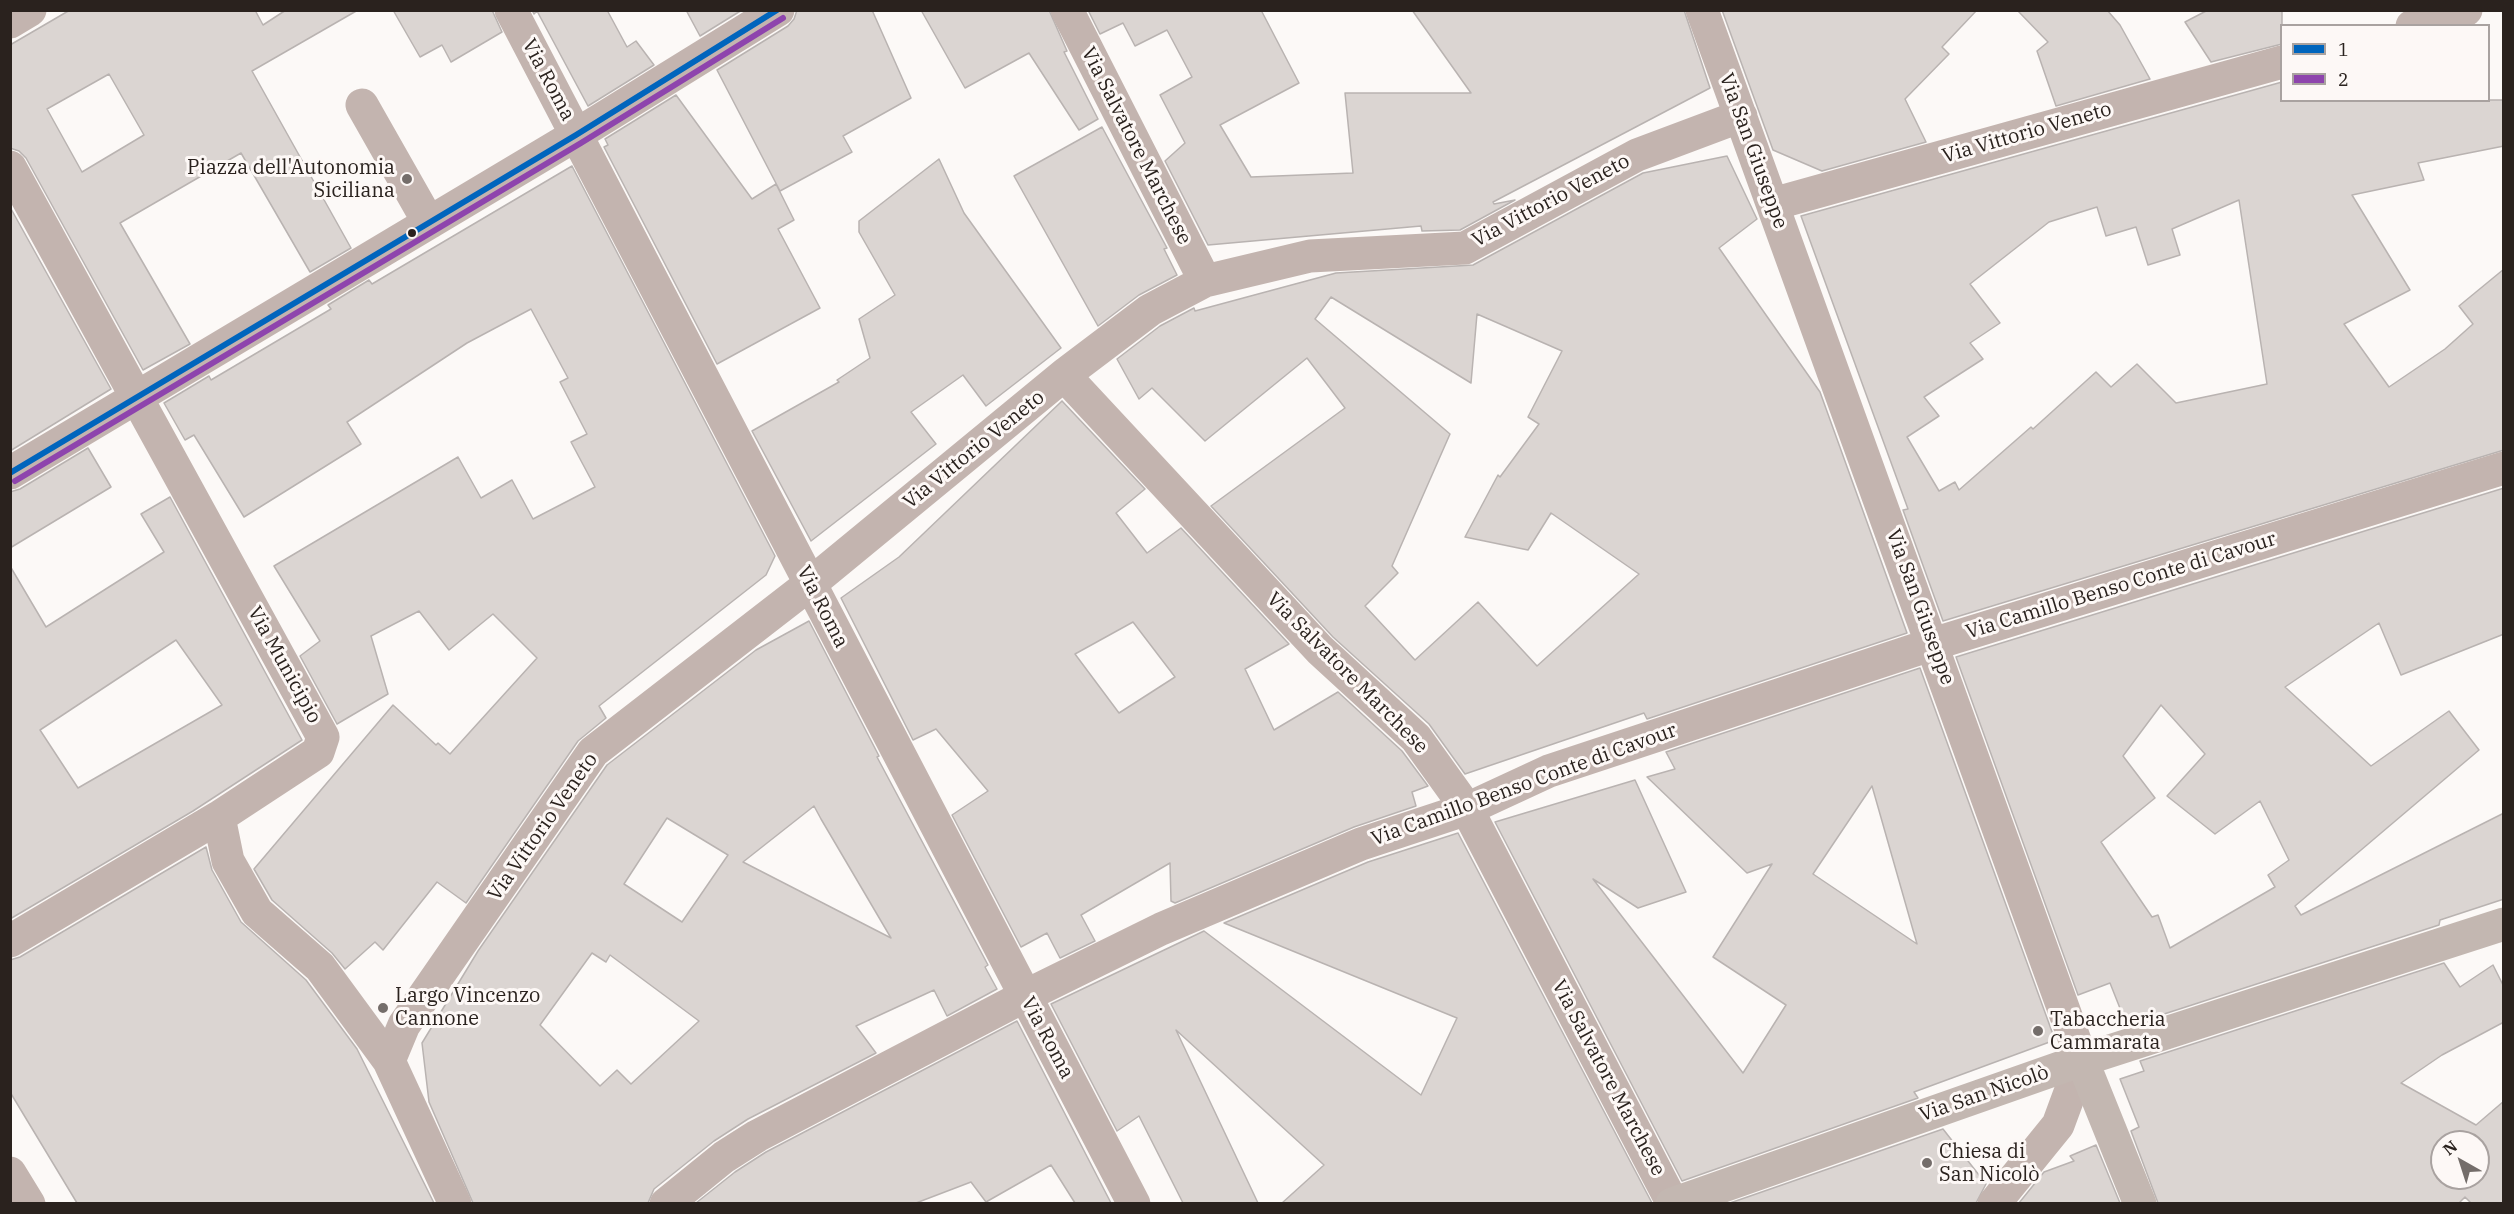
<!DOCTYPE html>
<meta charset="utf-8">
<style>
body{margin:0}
#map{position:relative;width:2514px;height:1214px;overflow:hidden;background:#fcf9f7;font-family:"IBM Plex Serif",serif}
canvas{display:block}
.frame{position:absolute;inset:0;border:12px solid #2a221e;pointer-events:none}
.legend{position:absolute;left:2280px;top:24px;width:210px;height:78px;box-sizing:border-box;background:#fdf8f6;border:2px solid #a9a2a0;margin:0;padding:8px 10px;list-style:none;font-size:18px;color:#2a221e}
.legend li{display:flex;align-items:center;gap:12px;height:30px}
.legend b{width:30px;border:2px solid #a9a2a0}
.north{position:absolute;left:2430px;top:1130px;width:60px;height:60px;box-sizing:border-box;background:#fdf8f6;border:2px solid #a9a2a0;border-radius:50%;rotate:321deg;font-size:16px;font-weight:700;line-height:24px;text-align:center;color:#2a221e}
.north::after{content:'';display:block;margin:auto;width:21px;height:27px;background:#746d6a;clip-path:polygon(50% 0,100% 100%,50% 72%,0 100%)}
</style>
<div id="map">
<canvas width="2514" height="1214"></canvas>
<div class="frame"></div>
<ul class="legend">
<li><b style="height:8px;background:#0065bd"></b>1</li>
<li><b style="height:8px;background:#8e44ad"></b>2</li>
</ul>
<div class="north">N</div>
</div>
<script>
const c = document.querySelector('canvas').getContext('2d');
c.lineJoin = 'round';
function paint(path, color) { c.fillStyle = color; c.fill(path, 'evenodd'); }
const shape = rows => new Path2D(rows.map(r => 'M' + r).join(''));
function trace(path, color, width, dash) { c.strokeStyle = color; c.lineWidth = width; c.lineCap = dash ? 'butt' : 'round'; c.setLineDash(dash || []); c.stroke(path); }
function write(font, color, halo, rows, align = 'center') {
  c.font = font + ' "IBM Plex Serif",serif'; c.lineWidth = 6; c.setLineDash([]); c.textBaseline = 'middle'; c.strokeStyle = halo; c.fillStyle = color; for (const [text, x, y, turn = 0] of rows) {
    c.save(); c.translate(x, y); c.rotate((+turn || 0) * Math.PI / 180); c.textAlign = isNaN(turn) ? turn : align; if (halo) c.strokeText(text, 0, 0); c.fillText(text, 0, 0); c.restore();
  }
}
const building = shape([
 [70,10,255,10,263,25,286,10,358,10,252,71,351,248,310,272,241,153,120,223,190,344,143,370,26,158,19,151,10,148,10,45,70,10],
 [109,74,144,135,82,172,47,109,109,74],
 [393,10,492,10,502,32,451,62,442,45,420,57,393,10],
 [532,10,607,10,627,47,636,41,654,65,588,106,537,11,534,14,532,10],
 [686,10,742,10,700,36,686,10],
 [797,10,872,10,911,98,843,136,852,152,780,191,717,70,788,26,794,19,797,10],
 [921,10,1049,10,1067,51,1064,52,1098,119,1079,130,1029,53,965,88,921,10],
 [1088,10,1261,10,1299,83,1220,125,1251,177,1353,173,1345,93,1471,93,1412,10,1684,10,1710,88,1493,202,1494,204,1515,200,1460,230,1422,231,1421,226,1208,245,1165,161,1185,143,1160,95,1192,77,1167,30,1135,46,1123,23,1100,34,1088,10],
 [1722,10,1977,10,1942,47,1949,54,1905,99,1926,142,1822,171,1773,150,1722,10],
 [2017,10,2107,10,2120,25,2150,79,2056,106,2037,51,2048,42,2017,10],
 [2208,10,2282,10,2282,44,2211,62,2185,22,2208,10],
 [2282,82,2282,100,2504,100,2504,146,2418,163,2424,180,2352,195,2410,290,2344,324,2389,387,2445,349,2473,324,2459,306,2504,269,2504,450,1943,621,1903,510,1908,509,1801,216,2282,82],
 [2239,200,2267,384,2176,403,2137,364,2111,387,2096,372,2033,429,2031,427,1959,490,1955,482,1939,491,1907,437,1939,416,1924,397,1983,359,1970,343,2000,323,1970,284,2049,222,2097,207,2106,236,2136,227,2148,265,2180,255,2172,229,2239,200],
 [676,95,752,199,776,184,794,220,778,229,820,308,717,364,604,147,608,145,605,139,676,95],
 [1102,127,1167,248,1164,249,1177,275,1139,295,1098,326,1014,176,1102,127],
 [1727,156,1757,219,1719,248,1820,392,1907,633,1647,719,1644,713,1465,774,1429,724,1333,637,1211,506,1345,408,1307,358,1205,441,1152,388,1139,399,1117,359,1160,326,1194,308,1195,311,1336,273,1473,265,1643,173,1727,156],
 [1331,297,1471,383,1477,314,1562,351,1528,417,1539,424,1500,477,1498,475,1465,537,1528,550,1551,513,1639,574,1537,666,1478,602,1415,660,1365,606,1398,573,1392,566,1450,434,1315,319,1331,297],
 [939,159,964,213,1061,348,986,406,963,375,911,412,936,444,811,541,752,431,839,382,837,380,870,358,859,319,895,295,859,232,859,221,939,159],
 [572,166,775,556,766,575,599,706,606,718,578,741,466,903,437,882,383,950,375,942,345,969,332,953,272,900,254,869,393,705,436,745,438,743,450,754,537,658,493,614,449,650,419,611,371,636,388,694,337,724,300,656,320,641,274,566,458,457,481,498,512,480,533,519,595,487,571,442,587,434,560,382,568,378,531,309,467,343,347,422,361,444,244,517,194,435,185,440,164,403,209,376,211,380,331,309,328,305,369,280,372,284,572,166],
 [10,207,111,389,10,451,10,207],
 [1062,401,1145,489,1116,513,1147,553,1181,528,1289,644,1245,669,1274,730,1338,692,1402,751,1428,786,1412,792,1416,806,1354,827,1175,903,1171,901,1170,863,1081,915,1095,941,1060,958,1047,933,1021,947,952,815,988,791,936,729,913,740,841,598,899,557,1062,401],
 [1133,622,1175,677,1119,713,1075,654,1133,622],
 [88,448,111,487,10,548,10,492,20,489,88,448],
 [2504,488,2504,634,2401,675,2379,623,2285,687,2371,766,2449,711,2479,750,2295,906,2301,915,2504,813,2504,899,2440,920,2439,925,2127,1026,2110,983,2078,995,1956,657,2504,488],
 [2161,705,2205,754,2167,796,2215,834,2260,801,2289,860,2268,875,2275,887,2170,948,2158,915,2152,917,2101,842,2155,798,2123,756,2161,705],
 [170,497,302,740,193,811,10,919,10,566,46,627,164,552,141,514,170,497],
 [176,640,222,705,78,788,40,730,176,640],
 [809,621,879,756,877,757,988,965,985,967,997,989,947,1016,934,990,856,1026,876,1053,748,1119,714,1141,654,1189,648,1203,473,1203,429,1102,422,1043,478,951,607,765,756,650,809,621],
 [814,806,821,819,891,938,743,862,814,806],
 [667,818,728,855,682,922,624,884,667,818],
 [592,953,606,962,610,955,699,1021,631,1084,617,1070,600,1086,540,1025,592,953],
 [1920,668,2055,1040,1914,1092,1918,1098,1682,1181,1495,822,1635,780,1686,892,1638,908,1593,879,1743,1073,1786,1005,1713,957,1772,864,1747,873,1647,777,1675,769,1666,752,1920,668],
 [1872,786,1917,944,1813,874,1872,786],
 [1458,833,1652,1203,1282,1203,1324,1165,1176,1030,1258,1203,1183,1203,1139,1116,1117,1131,1051,1004,1204,931,1421,1095,1457,1018,1224,923,1368,862,1458,833],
 [206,847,212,870,241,922,306,980,357,1049,434,1203,77,1203,10,1092,10,960,20,957,206,847],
 [2444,963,2460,987,2493,965,2504,987,2504,1022,2442,1055,2401,1083,2476,1125,2504,1101,2504,1203,2471,1203,2465,1197,2459,1203,2158,1203,2131,1131,2139,1127,2120,1079,2144,1071,2140,1061,2444,963],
 [2442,1142,2478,1142,2478,1178,2442,1178,2442,1142],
 [1017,1021,1111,1203,1075,1203,1051,1165,986,1202,971,1182,916,1203,696,1203,735,1172,766,1152,1017,1021],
 [1943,1129,1986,1184,1976,1203,1730,1203,1943,1129],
 [2096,1145,2120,1203,2019,1203,2044,1172,2074,1161,2070,1156,2096,1145]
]);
paint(building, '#dbd5d2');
trace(building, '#b9b3b1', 1.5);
trace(shape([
 [511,10,1134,1204],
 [1067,10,1205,281],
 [1702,10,2082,1060,2058,1125,1994,1204],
 [10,22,30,10],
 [2412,26,2466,10],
 [362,105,429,223],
 [10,167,323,737,318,752,219,817,228,861,257,912,320,967,389,1061,455,1204],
 [1773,204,2282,62],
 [1064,375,1320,650,1416,738,1467,809,1673,1204],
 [10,473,576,135,778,10],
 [10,941,219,817],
 [389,1061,404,1025,593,752,810,584,1064,375,1150,310,1205,281,1310,256,1465,248,1637,155,1741,116],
 [10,1173,29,1204],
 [666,1204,724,1157,757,1136,1025,996,1161,929,1361,844,1467,809,1549,771,1933,644,2504,468]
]), '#c3b4af', 33);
trace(shape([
 [2082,1060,2140,1204],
 [1672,1204,2082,1060,2504,924]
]), '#c3b7b1', 33);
trace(shape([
 [10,473,576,135,777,10]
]), '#0065bd', 6);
trace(shape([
 [15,481,581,143,783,18]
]), '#8e44ad', 6);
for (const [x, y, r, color] of [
 [407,179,6,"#746d6a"],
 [412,233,5,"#2a221e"],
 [383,1008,6,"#746d6a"],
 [2038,1031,6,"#746d6a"],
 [1927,1163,6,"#746d6a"]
]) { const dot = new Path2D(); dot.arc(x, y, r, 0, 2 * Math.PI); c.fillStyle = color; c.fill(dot); trace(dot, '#fdf8f6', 2); }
write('20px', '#2a221e', '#fdf8f6', [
 ["Via Roma",548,80,62],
 ["Via Vittorio Veneto",2027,133,-16],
 ["Via Salvatore Marchese",1136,146,63],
 ["Via San Giuseppe",1753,151,70],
 ["Via Vittorio Veneto",1551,201,-28],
 ["Via Vittorio Veneto",974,450,-39],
 ["Via Camillo Benso Conte di Cavour",2121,586,-17],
 ["Via Roma",822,607,63],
 ["Via San Giuseppe",1920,607,70],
 ["Via Municipio",284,665,61],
 ["Via Salvatore Marchese",1347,673,45],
 ["Via Camillo Benso Conte di Cavour",1524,785,-20],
 ["Via Vittorio Veneto",543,827,-55],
 ["Via Roma",1047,1038,62],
 ["Via Salvatore Marchese",1608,1078,62],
 ["Via San Nicolò",1984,1094,-19]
]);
write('20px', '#2a221e', '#fdf8f6', [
 ["Piazza dell'Autonomia",395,168,"right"],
 ["Siciliana",395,191,"right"],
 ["Largo Vincenzo",395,996],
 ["Cannone",395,1019],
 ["Tabaccheria",2050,1020],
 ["Cammarata",2050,1043],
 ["Chiesa di",1939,1152],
 ["San Nicolò",1939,1175]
], 'left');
</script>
